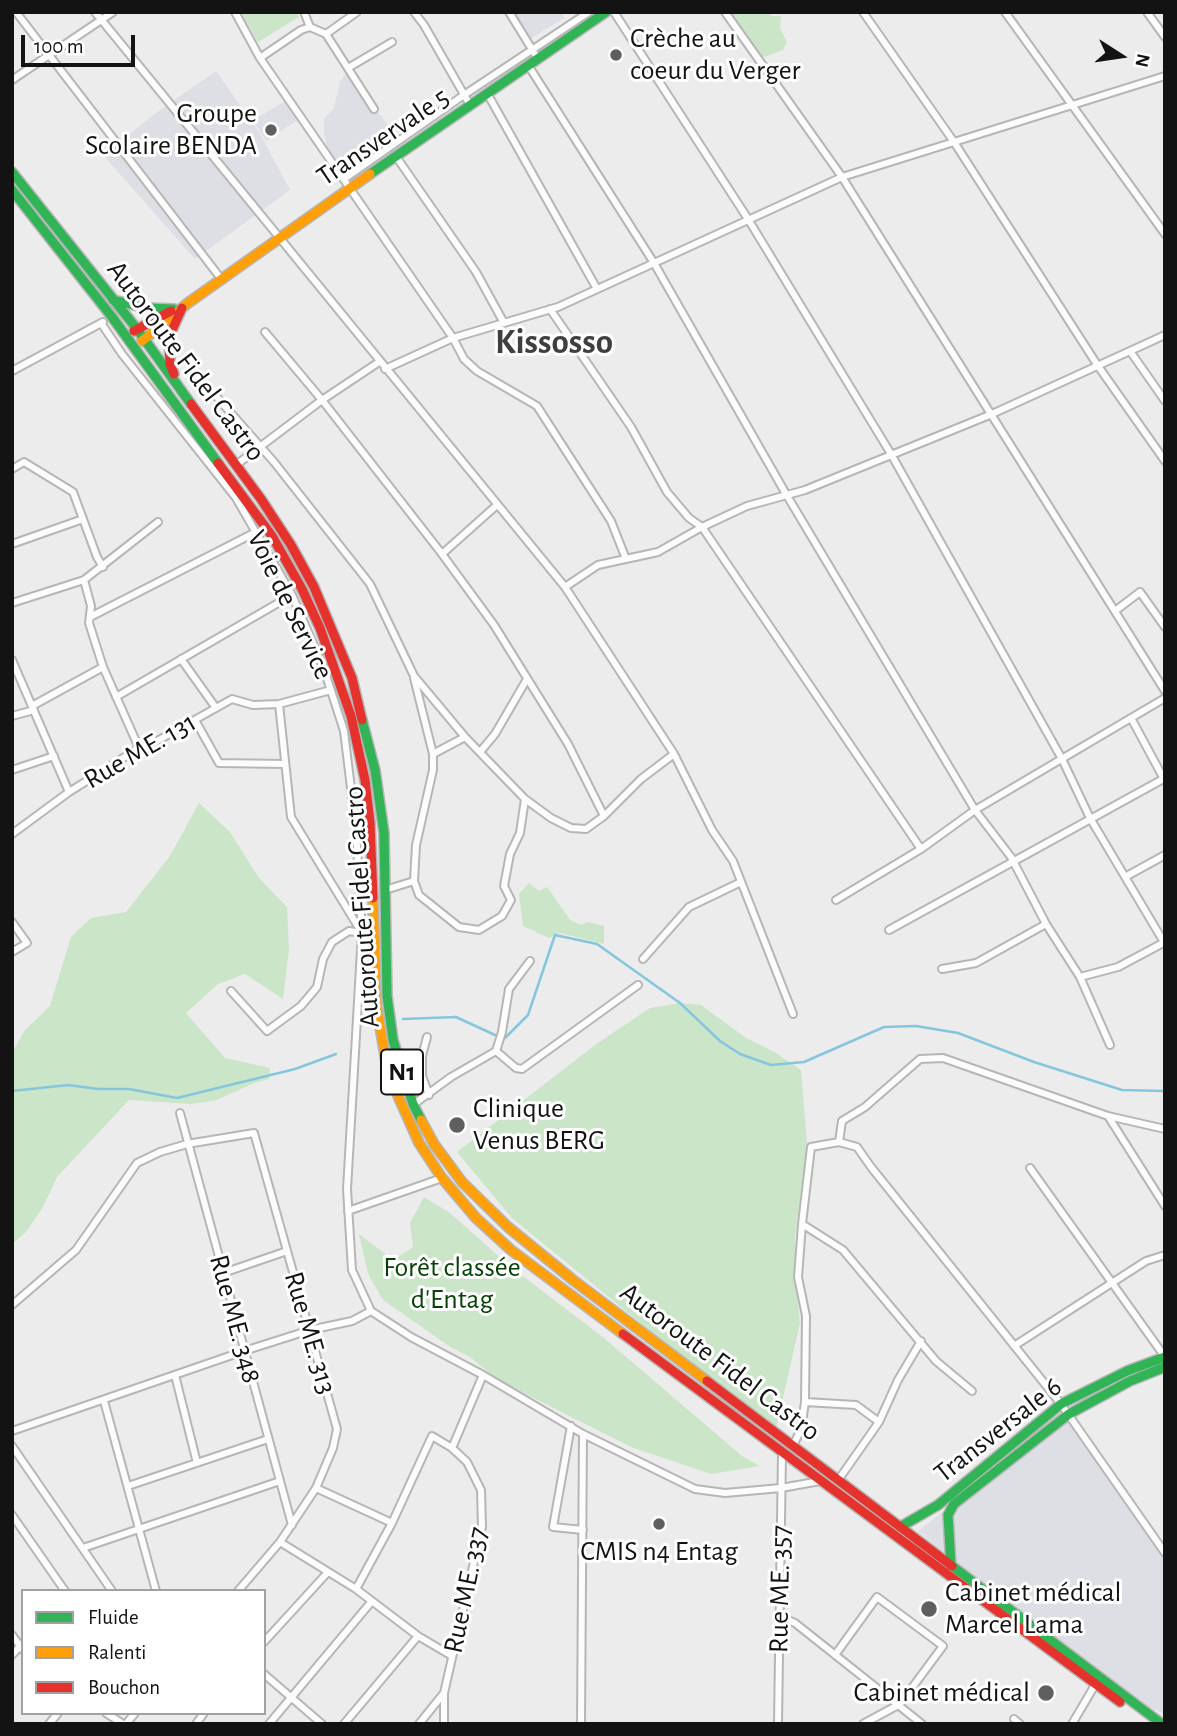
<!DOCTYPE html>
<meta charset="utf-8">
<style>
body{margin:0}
#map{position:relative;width:1177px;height:1736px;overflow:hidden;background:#ececec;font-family:"Alegreya Sans",sans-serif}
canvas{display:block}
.frame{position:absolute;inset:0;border:14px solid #131313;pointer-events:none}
.legend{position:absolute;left:21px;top:1589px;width:245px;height:126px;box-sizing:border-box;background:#fff;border:2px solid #a1a1a1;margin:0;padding:9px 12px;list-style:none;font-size:21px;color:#131313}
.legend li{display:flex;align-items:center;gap:14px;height:35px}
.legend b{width:35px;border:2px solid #a1a1a1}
.north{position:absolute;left:1086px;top:21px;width:70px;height:70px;-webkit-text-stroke:5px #fff;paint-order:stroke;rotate:102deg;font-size:19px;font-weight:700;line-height:28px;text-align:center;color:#131313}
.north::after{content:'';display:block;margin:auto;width:24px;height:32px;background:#131313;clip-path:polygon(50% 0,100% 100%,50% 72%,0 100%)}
.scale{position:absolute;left:21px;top:35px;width:114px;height:32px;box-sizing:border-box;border:4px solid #131313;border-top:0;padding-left:9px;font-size:21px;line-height:24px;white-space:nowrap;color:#131313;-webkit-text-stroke:5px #fff;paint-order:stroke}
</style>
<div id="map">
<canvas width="1177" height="1736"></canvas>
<div class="frame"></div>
<ul class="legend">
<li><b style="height:9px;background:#30b455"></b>Fluide</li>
<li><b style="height:9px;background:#ff9f0a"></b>Ralenti</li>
<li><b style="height:9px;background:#e5322d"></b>Bouchon</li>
</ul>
<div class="north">N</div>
<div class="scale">100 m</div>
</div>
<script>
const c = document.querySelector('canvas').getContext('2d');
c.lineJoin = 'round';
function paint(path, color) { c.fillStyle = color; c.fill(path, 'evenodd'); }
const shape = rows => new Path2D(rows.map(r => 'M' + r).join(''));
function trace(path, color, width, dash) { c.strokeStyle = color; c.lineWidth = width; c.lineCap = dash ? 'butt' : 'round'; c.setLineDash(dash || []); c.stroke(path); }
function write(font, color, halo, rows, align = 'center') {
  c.font = font + ' "Alegreya Sans",sans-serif'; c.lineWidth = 6; c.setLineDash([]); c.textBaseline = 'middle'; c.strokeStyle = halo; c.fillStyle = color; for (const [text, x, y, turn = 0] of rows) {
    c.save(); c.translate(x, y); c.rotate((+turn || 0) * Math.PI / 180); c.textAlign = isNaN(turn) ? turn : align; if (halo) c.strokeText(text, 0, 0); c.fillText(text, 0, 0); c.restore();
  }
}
paint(shape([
 [513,12,561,12,564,18,530,39],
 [216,71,259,132,290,190,195,259,103,155,156,113],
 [347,72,394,133,382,149,350,172,338,164,327,148,324,132,324,119,334,108,340,82],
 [287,100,299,119,266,141,253,120],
 [1067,1415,1165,1557,1165,1714,1142,1704,1025,1619,918,1531]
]), '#dddfe4');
paint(shape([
 [241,12,296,12,299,17,258,42],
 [722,12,771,12,771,16,781,16,780,28,787,42,783,50,764,57,744,44,744,31,738,24,729,22],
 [199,803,230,832,259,878,287,907,289,949,283,999,245,974,218,984,186,1013,225,1058,270,1068,269,1079,254,1083,217,1100,191,1104,129,1100,57,1177,43,1207,26,1232,12,1244,12,1053,25,1030,50,1006,71,937,91,918,126,912,170,856],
 [529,883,539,891,547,887,570,920,581,925,588,922,604,926,604,944,560,933,549,938,523,926,519,894],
 [680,1003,701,1005,746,1038,776,1053,801,1070,807,1143,795,1236,795,1276,800,1323,775,1433,512,1218,457,1152,595,1045,650,1008],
 [424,1197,450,1213,511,1267,604,1338,742,1456,760,1466,711,1474,631,1447,498,1380,470,1357,452,1348,383,1300,368,1274,359,1234,393,1260,413,1247,410,1223]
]), '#cbe5c8');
trace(shape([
 [403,1019,456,1017,495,1035],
 [505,1038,528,1015,555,935,597,944,680,1003,720,1041,740,1054,771,1065,804,1062,884,1027,916,1026,958,1033,1034,1062,1122,1090,1165,1091],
 [12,1091,68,1085,98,1089,129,1089,177,1098,295,1069,336,1054]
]), '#85c6df', 2.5);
const street = shape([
 [16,12,222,280],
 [95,12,565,587,674,754,712,830,733,861,793,1014],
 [235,12,260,58,453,338,464,359,477,371,537,406,611,521,626,559],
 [304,12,310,27],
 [414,12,424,25,470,105],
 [509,12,538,59],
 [614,12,748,219,891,454,1062,759,1090,818,1165,944],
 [725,12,842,177,1165,691],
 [863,12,954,142,1098,366,1165,461],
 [1005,12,1165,234],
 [1147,12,1165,37],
 [326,34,374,109],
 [260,58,301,30,310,27,326,34,357,12],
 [528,65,654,263,786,494,975,810,1011,857,1046,924,1080,977,1110,1045],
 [348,68,392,42],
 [12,80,113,12],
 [487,93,597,289],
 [395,155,476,272,504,323],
 [344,179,464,95,589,12],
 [550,309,631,427,667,492,689,518,702,527,921,849],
 [101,323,122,354,236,498,292,595,324,669,344,731,356,829,362,933,347,1189,352,1270,371,1311,411,1337,483,1375,583,1434,695,1489,725,1493,781,1488,820,1481],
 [265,332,322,400,442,554,494,625,568,744,604,816],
 [1130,351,1165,401],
 [385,369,453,338,558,307,842,177,1165,76],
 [12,371,103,322],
 [215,395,274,462,370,584,414,676,465,737,525,799,551,818,571,828,586,829,604,816,641,779,674,754],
 [236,465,322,400,379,362],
 [12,469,24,462,73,492,97,557,103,567],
 [12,544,83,519],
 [442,554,497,505],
 [84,580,91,606,89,623,103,667,139,748],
 [565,587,598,565,658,552,702,527,747,506,805,490,992,414,1165,335],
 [12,603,84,580,158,522],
 [1115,611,1140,592,1165,627],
 [90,617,256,532],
 [181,659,216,708],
 [12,660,69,792],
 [414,678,433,754,433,770,416,845,414,881,419,895,459,927,479,930,502,916,511,900,504,886,510,854,520,833,525,799],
 [331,690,279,704,291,817,362,933,374,934],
 [116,697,292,595],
 [32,706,103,667],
 [12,716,34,710],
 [1131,718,1165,781],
 [195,720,219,763,285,764],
 [480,752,495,734,527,679],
 [433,754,465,737],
 [12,770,54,756],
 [12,834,69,792,139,748,157,741,232,699,253,705,279,704],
 [1125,877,1165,855],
 [385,890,414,881],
 [836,900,921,849,975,810,1165,698],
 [12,922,27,943,12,952],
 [889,930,1165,778],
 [643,959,689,907,741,882],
 [942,969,976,963,1046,924],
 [1080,977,1118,967,1165,942],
 [231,991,267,1031,301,1006,317,987,323,959,332,942,349,931,362,933],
 [427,1037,422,1056,422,1076,429,1095],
 [496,1051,502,1032,509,989,530,961],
 [414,1104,451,1077,496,1051,516,1068,522,1069,638,985],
 [180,1113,292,1525],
 [1108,1116,1165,1129],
 [839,1142,842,1121,865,1107,920,1059,943,1058,1108,1116,1165,1206],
 [1030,1168,1165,1357],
 [348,1211,442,1178],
 [802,1224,843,1250,936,1361,972,1391],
 [223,1273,287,1251],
 [12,1305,76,1250,137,1163,160,1152,187,1144,254,1133,337,1429,333,1448,316,1488,280,1542,238,1591],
 [1014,1346,1146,1261,1165,1255],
 [175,1375,197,1463],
 [104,1401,156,1591],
 [805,1402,856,1405,879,1422],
 [571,1426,553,1527,583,1530],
 [12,1431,244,1351,310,1330,352,1321,371,1311],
 [12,1446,112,1591],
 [793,1446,801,1429,805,1402,806,1316,798,1277,802,1224,811,1147,839,1142,857,1147,871,1167,1061,1404,1165,1553],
 [452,1448,483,1375],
 [839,1479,879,1422,898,1380,921,1341],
 [128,1486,268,1439],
 [316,1488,392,1523],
 [12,1515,65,1591],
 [280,1542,356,1589,418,1636,452,1656],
 [83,1548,280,1481],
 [356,1589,392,1523,432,1436,452,1448,467,1462,481,1490,482,1527,444,1693,444,1724],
 [779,1616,795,1623,922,1724],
 [12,1635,23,1650],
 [264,1642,328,1572],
 [12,1655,22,1644],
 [835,1655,877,1597,943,1646,900,1704,863,1724],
 [264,1674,322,1724],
 [106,1713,123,1724],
 [1014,1719,1020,1724],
 [49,1724,58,1713],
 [126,1724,135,1713],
 [196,1724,204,1713],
 [269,1724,372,1601],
 [344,1724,418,1636],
 [419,1724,444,1693],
 [581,1724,583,1434],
 [778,1724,782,1453],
 [1072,1724,1095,1685]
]);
const fast = shape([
 [12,172,137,329,191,404],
 [370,174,606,12],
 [12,190,112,317,218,463],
 [113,300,146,308,174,309],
 [362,720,375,770,384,833,387,996,393,1040,413,1104,421,1120],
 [900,1527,938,1505,1061,1404,1127,1371,1165,1357],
 [951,1566,948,1515,954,1504,1069,1414,1130,1381,1165,1367],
 [952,1566,1162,1724]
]);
const slow = shape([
 [142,341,188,303,370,174],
 [373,898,376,1003,386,1061,399,1098,419,1143,442,1178,476,1218,511,1250,623,1334],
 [421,1120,434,1144,462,1182,508,1227,573,1280,707,1381]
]);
const jam = shape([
 [134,331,171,311],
 [174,374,170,364,169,337,182,308],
 [191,404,261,499,291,545,314,587,352,678,362,720],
 [218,463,272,536,302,589,320,628,351,716,365,780,370,822,373,898],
 [623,1334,1120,1702],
 [707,1381,952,1566]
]);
trace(street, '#b6b6b6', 10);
trace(fast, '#b6b6b6', 12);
trace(slow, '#b6b6b6', 12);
trace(jam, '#b6b6b6', 12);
trace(street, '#fcfcfc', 6);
trace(fast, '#30b455', 9);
trace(slow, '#ff9f0a', 9);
trace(jam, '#e5322d', 9);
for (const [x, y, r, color] of [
 [616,55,7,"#5f5f5f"],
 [271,130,7,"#5f5f5f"],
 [457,1125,9,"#5f5f5f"],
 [659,1524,7,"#5f5f5f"],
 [929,1609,9,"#5f5f5f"],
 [1046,1693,9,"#5f5f5f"]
]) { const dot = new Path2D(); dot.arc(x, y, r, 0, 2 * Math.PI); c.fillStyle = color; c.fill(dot); trace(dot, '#fff', 2.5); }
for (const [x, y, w] of [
 [402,1072,42]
]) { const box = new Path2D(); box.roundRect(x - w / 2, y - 22.5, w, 45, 5); c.fillStyle = '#fff'; c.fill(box); trace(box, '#131313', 2); }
write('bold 26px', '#131313', null, [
 ["N1",402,1072]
]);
write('28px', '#131313', '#fff', [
 ["Crèche au",630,39],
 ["coeur du Verger",630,71],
 ["Groupe",257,114,"right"],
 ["Scolaire BENDA",257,146,"right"],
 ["Clinique",473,1109],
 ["Venus BERG",473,1141],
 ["CMIS n4 Entag",659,1552,"center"],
 ["Cabinet médical",945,1593],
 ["Marcel Lama",945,1625],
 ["Cabinet médical",1030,1693,"right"]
], 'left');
write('28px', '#131313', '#fff', [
 ["Transvervale 5",383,137,-34],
 ["Autoroute Fidel Castro",186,361,53],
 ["Voie de Service",290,605,64],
 ["Rue ME. 131",140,751,-30],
 ["Autoroute Fidel Castro",362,907,-94],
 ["Rue ME. 348",235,1319,75],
 ["Rue ME. 313",310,1333,74],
 ["Autoroute Fidel Castro",720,1362,37],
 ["Transversale 6",998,1430,-38],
 ["Rue ME. 357",780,1589,-89],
 ["Rue ME. 337",466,1590,-78]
]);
write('28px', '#064205', '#fff', [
 ["Forêt classée",452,1268],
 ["d'Entag",452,1300]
]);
write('bold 35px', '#3f3f40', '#fff', [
 ["Kissosso",554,342]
]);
</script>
